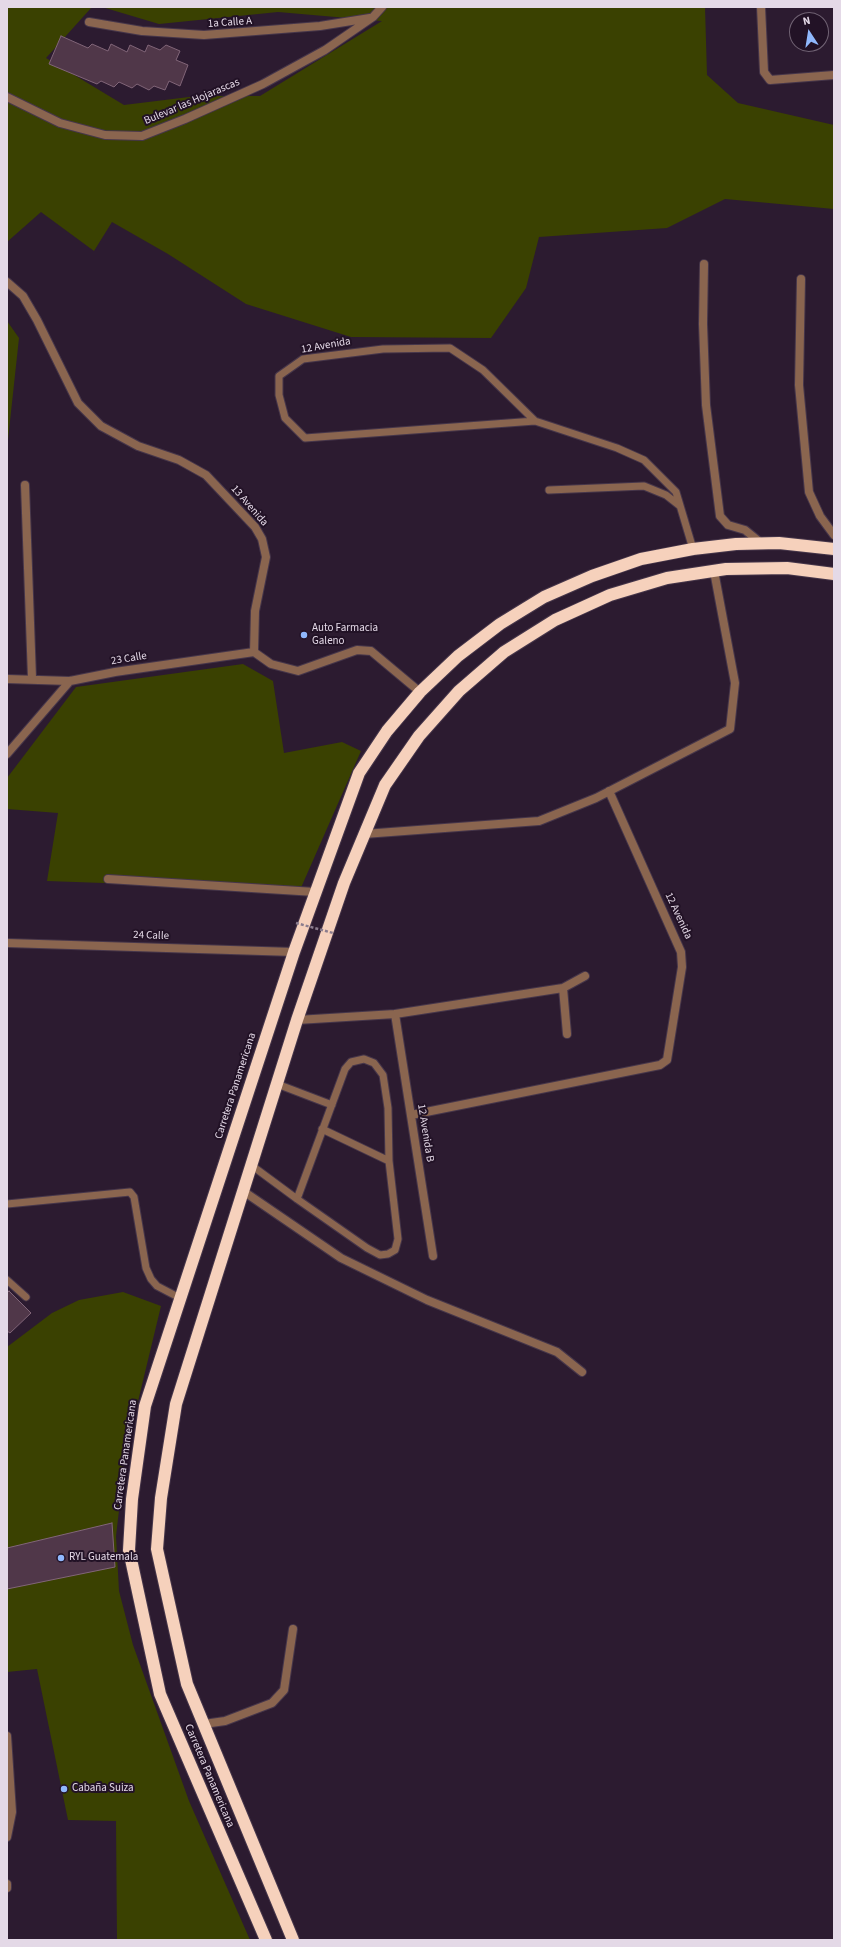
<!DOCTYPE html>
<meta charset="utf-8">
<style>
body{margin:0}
#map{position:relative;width:841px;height:1947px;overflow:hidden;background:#2c1b30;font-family:"Source Sans 3",sans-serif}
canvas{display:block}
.frame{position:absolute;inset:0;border:8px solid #e4d9e7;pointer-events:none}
.north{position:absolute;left:789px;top:12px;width:40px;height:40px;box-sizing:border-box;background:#221226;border:1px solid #706273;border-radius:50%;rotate:348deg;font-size:11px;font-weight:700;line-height:16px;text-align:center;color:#e4d9e7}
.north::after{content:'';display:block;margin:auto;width:14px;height:18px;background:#90b8fd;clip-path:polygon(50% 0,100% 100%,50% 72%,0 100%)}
</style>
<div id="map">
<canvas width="841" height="1947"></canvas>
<div class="frame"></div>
<div class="north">N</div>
</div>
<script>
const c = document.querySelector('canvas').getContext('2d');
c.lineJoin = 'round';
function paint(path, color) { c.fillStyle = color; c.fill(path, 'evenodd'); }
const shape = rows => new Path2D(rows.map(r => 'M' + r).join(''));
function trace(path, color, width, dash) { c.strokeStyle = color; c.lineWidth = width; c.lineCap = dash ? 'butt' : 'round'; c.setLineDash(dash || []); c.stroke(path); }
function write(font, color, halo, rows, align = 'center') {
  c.font = font + ' "Source Sans 3",sans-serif'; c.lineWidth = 4; c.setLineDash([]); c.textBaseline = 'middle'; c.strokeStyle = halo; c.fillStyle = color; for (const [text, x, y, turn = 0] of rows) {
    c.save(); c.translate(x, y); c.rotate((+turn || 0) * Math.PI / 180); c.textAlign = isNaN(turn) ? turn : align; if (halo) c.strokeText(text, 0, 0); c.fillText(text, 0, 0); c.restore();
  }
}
paint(shape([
 [7,7,92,7,46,58,124,105,197,96,260,96,382,21,278,12,159,24,102,7,705,7,707,75,738,103,834,125,834,209,725,199,667,228,539,237,526,288,491,338,351,337,246,304,168,254,112,222,94,251,41,212,7,242],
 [7,321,19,338,7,449],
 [243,664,273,681,284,753,342,742,361,751,300,890,47,881,58,813,7,809,7,778,76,687],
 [123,1292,161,1306,126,1451,116,1536,119,1591,133,1645,189,1801,250,1940,117,1940,116,1821,68,1820,37,1669,7,1672,7,1347,52,1313,79,1300]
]), '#3a4101');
const building = shape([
 [61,36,88,48,92,44,108,51,111,44,127,52,130,45,145,52,148,45,160,50,166,45,180,51,176,60,188,65,180,86,169,81,165,90,154,86,149,90,137,84,132,88,119,82,114,87,101,81,97,84,49,64,61,36],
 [9,1291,31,1313,10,1333,7,1331,7,1293,9,1291],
 [112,1523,115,1567,7,1589,7,1548,112,1523]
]);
paint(building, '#503749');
trace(building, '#816578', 1);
const lane = shape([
 [535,421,483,370,450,348,383,349,303,359,279,376,279,395,285,418,305,438,535,421,617,448,644,460,676,492,693,549],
 [549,490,644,486,666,495,680,506],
 [277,1084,332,1105],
 [251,1165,297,1199,367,1248,380,1255,388,1254,395,1250,398,1239,389,1161,322,1129],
 [297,1199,345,1069,351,1062,364,1059,374,1063,383,1075,388,1108,389,1161],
 [7,1204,130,1192,134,1197,146,1268,151,1279,157,1286,180,1298],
 [7,1280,26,1297]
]);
const street = shape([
 [761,7,764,72,770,80,834,75],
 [89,22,142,31,204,35,320,26,370,18],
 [7,97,60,123,105,135,142,136,185,119,263,84,325,50,373,17,382,7],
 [704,264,703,324,706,405,720,516,728,525,745,530,761,543],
 [801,279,799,385,809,492,820,516,834,535],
 [7,282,23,296,37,320,78,403,101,426,138,446,179,460,206,475,255,527,262,539,266,557,255,611,254,652,271,664,298,671,357,650,371,651,420,692],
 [25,485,32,678],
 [7,679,70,681,115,672,254,652],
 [7,754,70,681],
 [364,834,539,821,596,798,730,729,735,683,714,571],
 [108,879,315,892],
 [7,943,294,952],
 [563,988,567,1034],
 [395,1014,433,1256],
 [297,1020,395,1014,563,988,585,976],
 [411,1115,660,1065,667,1060,682,967,681,952,609,791],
 [243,1191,341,1258,427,1300,557,1352,582,1372],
 [204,1724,225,1721,272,1703,284,1690,293,1629],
 [7,1736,12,1812,7,1837],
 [7,1884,7,1888]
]);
const highway = shape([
 [266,1940,160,1694,129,1550,132,1499,145,1406,294,952,359,773,387,731,420,692,458,656,500,624,544,597,592,576,641,559,693,549,736,544,779,543,834,549],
 [293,1940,187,1684,157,1549,161,1498,176,1404,297,1020,344,883,385,785,419,736,459,691,504,652,555,620,610,595,667,578,726,569,787,568,834,574]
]);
trace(lane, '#46364a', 9);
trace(street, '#46364a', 10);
trace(highway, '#46364a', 14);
trace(lane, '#8a654f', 7);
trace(street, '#8a654f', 8);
trace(highway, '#f6d1bc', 12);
trace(shape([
 [296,923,333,933]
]), '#8b7d8e', 2.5, [3, 2]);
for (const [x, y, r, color] of [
 [304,635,4,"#90b8fd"],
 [61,1558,4,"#90b8fd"],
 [64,1789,4,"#90b8fd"]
]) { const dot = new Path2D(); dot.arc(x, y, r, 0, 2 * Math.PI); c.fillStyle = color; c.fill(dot); trace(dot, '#221226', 1.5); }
write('11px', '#e4d9e7', '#221226', [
 ["1a Calle A",230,23,-4],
 ["Bulevar las Hojarascas",192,102,-23],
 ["12 Avenida",326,346,-10],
 ["13 Avenida",249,506,49],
 ["23 Calle",129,659,-9],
 ["12 Avenida",678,916,65],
 ["24 Calle",151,936,2],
 ["Carretera Panamericana",236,1086,-72],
 ["12 Avenida B",425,1133,81],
 ["Carretera Panamericana",126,1455,-82],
 ["Carretera Panamericana",209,1776,67]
]);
write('11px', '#e4d9e7', '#221226', [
 ["Auto Farmacia",312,629],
 ["Galeno",312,642],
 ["RYL Guatemala",69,1558],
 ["Cabaña Suiza",72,1789]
], 'left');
</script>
